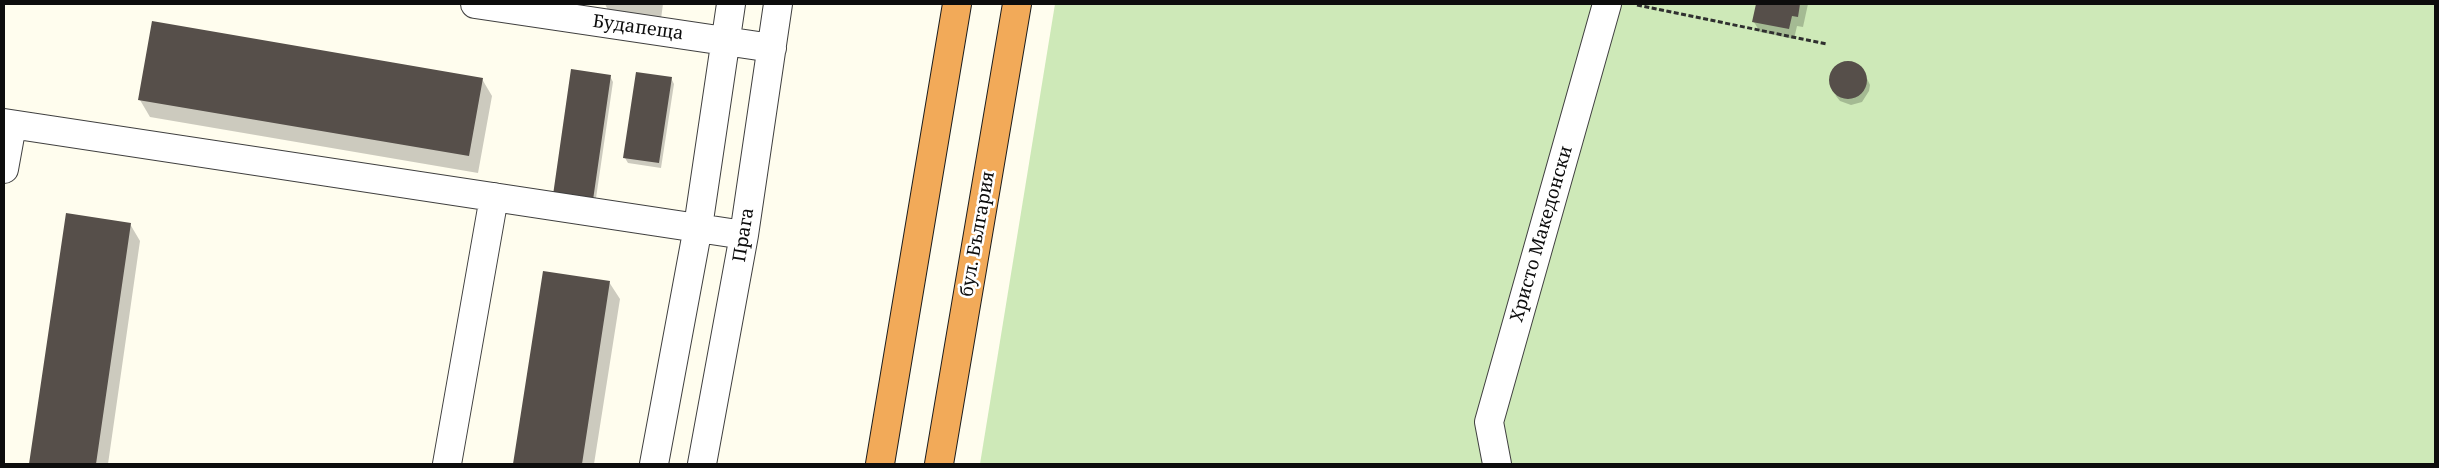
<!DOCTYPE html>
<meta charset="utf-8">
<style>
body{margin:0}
#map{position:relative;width:2439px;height:468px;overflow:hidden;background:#fffdee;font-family:"Noto Serif",serif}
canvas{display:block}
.frame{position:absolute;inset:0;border:5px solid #0d0d0d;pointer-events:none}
</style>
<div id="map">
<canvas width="2439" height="468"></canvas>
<div class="frame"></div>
</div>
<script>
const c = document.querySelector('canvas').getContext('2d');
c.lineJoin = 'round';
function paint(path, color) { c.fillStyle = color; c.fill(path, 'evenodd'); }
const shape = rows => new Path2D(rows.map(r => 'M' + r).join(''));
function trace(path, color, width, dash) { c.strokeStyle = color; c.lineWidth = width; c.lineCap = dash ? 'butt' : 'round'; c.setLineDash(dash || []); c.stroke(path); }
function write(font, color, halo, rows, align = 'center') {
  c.font = font + ' "Noto Serif",serif'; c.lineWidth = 5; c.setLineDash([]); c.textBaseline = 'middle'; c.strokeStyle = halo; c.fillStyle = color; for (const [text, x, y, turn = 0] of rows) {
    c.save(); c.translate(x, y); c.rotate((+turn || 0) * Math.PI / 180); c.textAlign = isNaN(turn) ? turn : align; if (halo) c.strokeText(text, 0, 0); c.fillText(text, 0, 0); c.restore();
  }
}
paint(shape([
 [1055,4,2435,4,2435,464,980,464]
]), '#cee9b8');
paint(shape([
 [605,4,663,4,661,19,610,14],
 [1757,4,1808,4,1803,27,1797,26,1794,39,1760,32,1754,22],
 [1851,62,1862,68,1870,85,1869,91,1862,102,1851,105,1840,101,1836,96,1830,79,1834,68,1839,65],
 [610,76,613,82,595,205,557,200],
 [671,78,674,84,661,168,628,163,625,158],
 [482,79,492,96,478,173,150,117,140,100],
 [67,215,130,224,140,241,108,464,30,464],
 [544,272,609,282,620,299,594,464,514,464]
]), '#0003');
paint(shape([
 [1756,4,1800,4,1798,17,1792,16,1789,29,1752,22],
 [152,21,483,78,469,156,138,100],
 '1829 80a19 19 0 1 1 38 0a19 19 0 1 1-38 0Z',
 [571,69,611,75,593,200,553,195],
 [636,72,672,77,659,163,623,158],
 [66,213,131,223,96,464,29,464],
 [543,271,610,281,582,464,513,464]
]), '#564f4a');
const minor = shape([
 [475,4,772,48],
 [4,123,744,235],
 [4,169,12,125],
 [447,464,494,197],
 [654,464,698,227,731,4],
 [702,464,744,235,778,4],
 [1497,464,1489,422,1607,4]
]);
const highway = shape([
 [880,464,957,4],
 [939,464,1017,4]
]);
trace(minor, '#404040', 30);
trace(highway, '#1e1e1e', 30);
trace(shape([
 [1637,5,1827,44]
]), '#2f2f2f', 3, [5, 2.5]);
trace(minor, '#fff', 28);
trace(highway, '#f2aa59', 28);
write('18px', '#0d0d0d', '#fff', [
 ["Будапеща",638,28,8],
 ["бул. България",978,234,-80],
 ["Христо Македонски",1542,234,-74],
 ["Прага",744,235,-81]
]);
</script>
